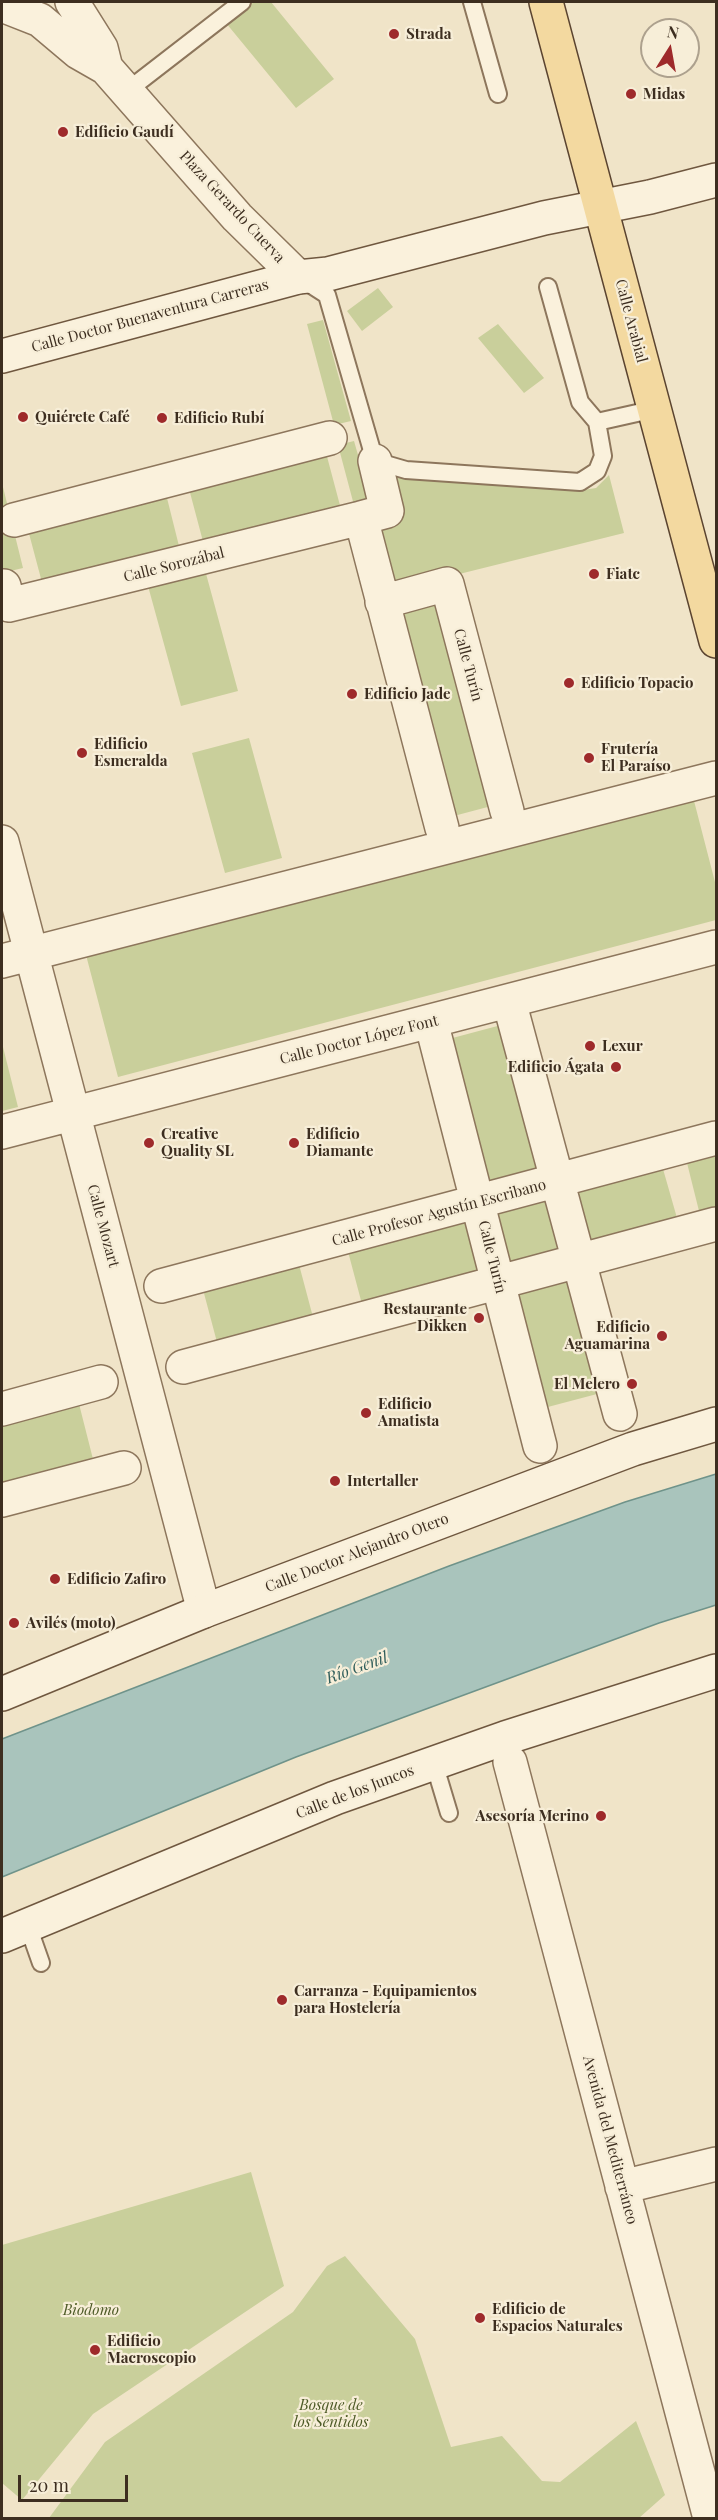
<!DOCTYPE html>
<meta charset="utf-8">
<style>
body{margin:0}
#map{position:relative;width:718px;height:2520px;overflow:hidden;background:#f0e4c8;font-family:"Playfair Display",serif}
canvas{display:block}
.frame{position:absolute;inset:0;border:3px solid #3d2e20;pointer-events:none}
.north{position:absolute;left:640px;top:18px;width:60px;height:60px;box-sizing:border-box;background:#f7eed8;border:2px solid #ada18e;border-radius:50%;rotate:11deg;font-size:16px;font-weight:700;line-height:24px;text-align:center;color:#3d2e20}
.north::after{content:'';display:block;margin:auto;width:21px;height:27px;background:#9e2a2b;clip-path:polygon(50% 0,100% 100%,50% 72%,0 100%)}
.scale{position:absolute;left:18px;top:2475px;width:110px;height:27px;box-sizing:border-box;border:3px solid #3d2e20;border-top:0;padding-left:8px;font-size:18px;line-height:21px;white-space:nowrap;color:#3d2e20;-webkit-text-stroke:4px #f7eed8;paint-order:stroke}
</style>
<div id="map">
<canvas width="718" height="2520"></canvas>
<div class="frame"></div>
<div class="north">N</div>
<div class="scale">20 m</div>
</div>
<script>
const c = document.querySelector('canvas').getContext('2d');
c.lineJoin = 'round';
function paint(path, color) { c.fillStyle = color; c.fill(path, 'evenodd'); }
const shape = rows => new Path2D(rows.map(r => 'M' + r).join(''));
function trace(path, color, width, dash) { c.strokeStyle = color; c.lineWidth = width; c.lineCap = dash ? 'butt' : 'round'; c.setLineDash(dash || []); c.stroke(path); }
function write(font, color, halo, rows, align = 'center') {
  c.font = font + ' "Playfair Display",serif'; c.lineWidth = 4.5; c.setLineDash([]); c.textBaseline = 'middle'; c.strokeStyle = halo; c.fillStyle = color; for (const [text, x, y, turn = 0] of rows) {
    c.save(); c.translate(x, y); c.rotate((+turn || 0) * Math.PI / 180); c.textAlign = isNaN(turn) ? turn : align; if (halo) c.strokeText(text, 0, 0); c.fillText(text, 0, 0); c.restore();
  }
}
paint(shape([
 [254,2,271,2,334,79,296,108,226,23],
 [378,288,393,307,362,331,347,311],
 [323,320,351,421,334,425,307,324],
 [498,324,544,378,524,393,478,338],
 [354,441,372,504,355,509,338,445],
 [325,449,342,513,205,549,188,485],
 [609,475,624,533,391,591,375,528,400,521,388,476,583,490,596,488],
 [2,483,23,568,2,573],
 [165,490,181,554,44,590,27,526],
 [205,570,238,691,181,706,148,586],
 [443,594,499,804,450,817,394,607],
 [249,738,282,858,225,873,192,753],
 [693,797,716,886,716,920,118,1077,86,955],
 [505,1024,544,1167,484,1183,445,1040],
 [2,1043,18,1107,2,1111],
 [716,1147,716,1215,701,1219,685,1155],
 [661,1162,679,1225,591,1248,573,1185],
 [550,1191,567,1254,507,1270,490,1207],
 [466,1213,483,1277,363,1308,346,1244],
 [297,1257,314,1321,218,1346,201,1282],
 [573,1276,596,1360,588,1362,597,1394,544,1408,513,1292],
 [77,1396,95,1467,2,1492,2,1415],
 [251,2172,284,2286,93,2414,22,2500,2,2483,2,2245],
 [345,2256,415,2339,451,2447,502,2436,542,2481,560,2482,636,2421,665,2495,639,2518,49,2518,105,2442,293,2312,327,2266]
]), '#c9cf9b');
const water = shape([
 [716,1474,716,1605,659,1623,296,1757,2,1877,2,1739,449,1566,625,1502,716,1474]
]);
paint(water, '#a9c4bc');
trace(water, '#6f938a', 1.5);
const lane = shape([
 [472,2,498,94],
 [127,91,242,2],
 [302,279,327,295,375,461,406,470,580,482,597,471,603,456,597,422,580,402,548,287],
 [597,422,655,409],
 [434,1763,449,1813],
 [28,1926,41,1963]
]);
const street = shape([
 [72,2,101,48,106,68],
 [2,5,40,20,78,52,106,68,237,217,298,277],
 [375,461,387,511,361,518,442,828],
 [14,520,330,438],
 [2,586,4,586,9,605,361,518],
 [382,602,447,584,507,811],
 [2,842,204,1611],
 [2,961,716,778],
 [512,1012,620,1414],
 [434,1033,540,1446],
 [2,1132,716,947],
 [161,1286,716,1138],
 [183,1367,716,1224],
 [2,1409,101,1382],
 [2,1500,124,1468],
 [510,1762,710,2518],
 [622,2187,716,2164]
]);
const secondary = shape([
 [2,356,298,277,328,274,544,218,650,197,716,180],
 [2,1694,204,1611,633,1449,716,1424],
 [2,1936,335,1798,505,1738,716,1671]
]);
const primary = shape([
 [546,2,716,641]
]);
trace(lane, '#8d765c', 20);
trace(street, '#8d765c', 36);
trace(secondary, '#6f573f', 36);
trace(primary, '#5b4430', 36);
trace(lane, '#faf1dc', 16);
trace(street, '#faf1dc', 33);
trace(secondary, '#faf1dc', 33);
trace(primary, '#f3d9a0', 33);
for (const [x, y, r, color] of [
 [394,34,6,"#9e2a2b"],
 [631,94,6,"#9e2a2b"],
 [63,132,6,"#9e2a2b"],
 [23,417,6,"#9e2a2b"],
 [162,418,6,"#9e2a2b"],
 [594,574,6,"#9e2a2b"],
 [569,683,6,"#9e2a2b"],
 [352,694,6,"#9e2a2b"],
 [82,753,6,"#9e2a2b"],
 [589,758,6,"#9e2a2b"],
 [590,1046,6,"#9e2a2b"],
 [616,1067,6,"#9e2a2b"],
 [149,1143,6,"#9e2a2b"],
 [294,1143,6,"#9e2a2b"],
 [479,1318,6,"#9e2a2b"],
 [662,1336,6,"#9e2a2b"],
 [632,1384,6,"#9e2a2b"],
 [366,1413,6,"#9e2a2b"],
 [335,1481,6,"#9e2a2b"],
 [55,1579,6,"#9e2a2b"],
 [14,1623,6,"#9e2a2b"],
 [601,1816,6,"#9e2a2b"],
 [282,2000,6,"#9e2a2b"],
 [480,2318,6,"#9e2a2b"],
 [95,2350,6,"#9e2a2b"]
]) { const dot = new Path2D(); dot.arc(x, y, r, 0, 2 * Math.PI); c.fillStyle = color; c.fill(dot); trace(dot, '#f7eed8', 2); }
write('bold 15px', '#3d2e20', '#f7eed8', [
 ["Strada",406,34],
 ["Midas",643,94],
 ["Edificio Gaudí",75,132],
 ["Quiérete Café",35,417],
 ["Edificio Rubí",174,418],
 ["Fiatc",606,574],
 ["Edificio Topacio",581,683],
 ["Edificio Jade",364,694],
 ["Edificio",94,744],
 ["Esmeralda",94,761],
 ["Frutería",601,749],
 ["El Paraíso",601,766],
 ["Lexur",602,1046],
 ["Edificio Ágata",604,1067,"right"],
 ["Creative",161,1134],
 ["Quality SL",161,1151],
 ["Edificio",306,1134],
 ["Diamante",306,1151],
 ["Restaurante",467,1309,"right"],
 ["Dikken",467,1326,"right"],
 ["Edificio",650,1327,"right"],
 ["Aguamarina",650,1344,"right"],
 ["El Melero",620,1384,"right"],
 ["Edificio",378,1404],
 ["Amatista",378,1421],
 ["Intertaller",347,1481],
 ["Edificio Zafiro",67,1579],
 ["Avilés (moto)",26,1623],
 ["Asesoría Merino",589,1816,"right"],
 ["Carranza - Equipamientos",294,1991],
 ["para Hostelería",294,2008],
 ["Edificio de",492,2309],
 ["Espacios Naturales",492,2326],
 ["Edificio",107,2341],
 ["Macroscopio",107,2358]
], 'left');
write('15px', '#3d2e20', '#f7eed8', [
 ["Plaza Gerardo Cuerva",232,207,47],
 ["Calle Doctor Buenaventura Carreras",150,316,-15],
 ["Calle Arabial",631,321,75],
 ["Calle Sorozábal",174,565,-14],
 ["Calle Turín",468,665,75],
 ["Calle Doctor López Font",359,1040,-14],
 ["Calle Profesor Agustín Escribano",439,1213,-15],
 ["Calle Mozart",103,1226,75],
 ["Calle Turín",492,1257,76],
 ["Calle Doctor Alejandro Otero",357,1553,-21],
 ["Calle de los Juncos",355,1792,-21],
 ["Avenida del Mediterráneo",610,2140,75]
]);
write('italic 15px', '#4d5a26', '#f7eed8', [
 ["Biodomo",91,2310],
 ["Bosque de",331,2405],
 ["los Sentidos",331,2422]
]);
write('italic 16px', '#2f5d5a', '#f7eed8', [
 ["Río Genil",357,1668,-20]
]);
</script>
